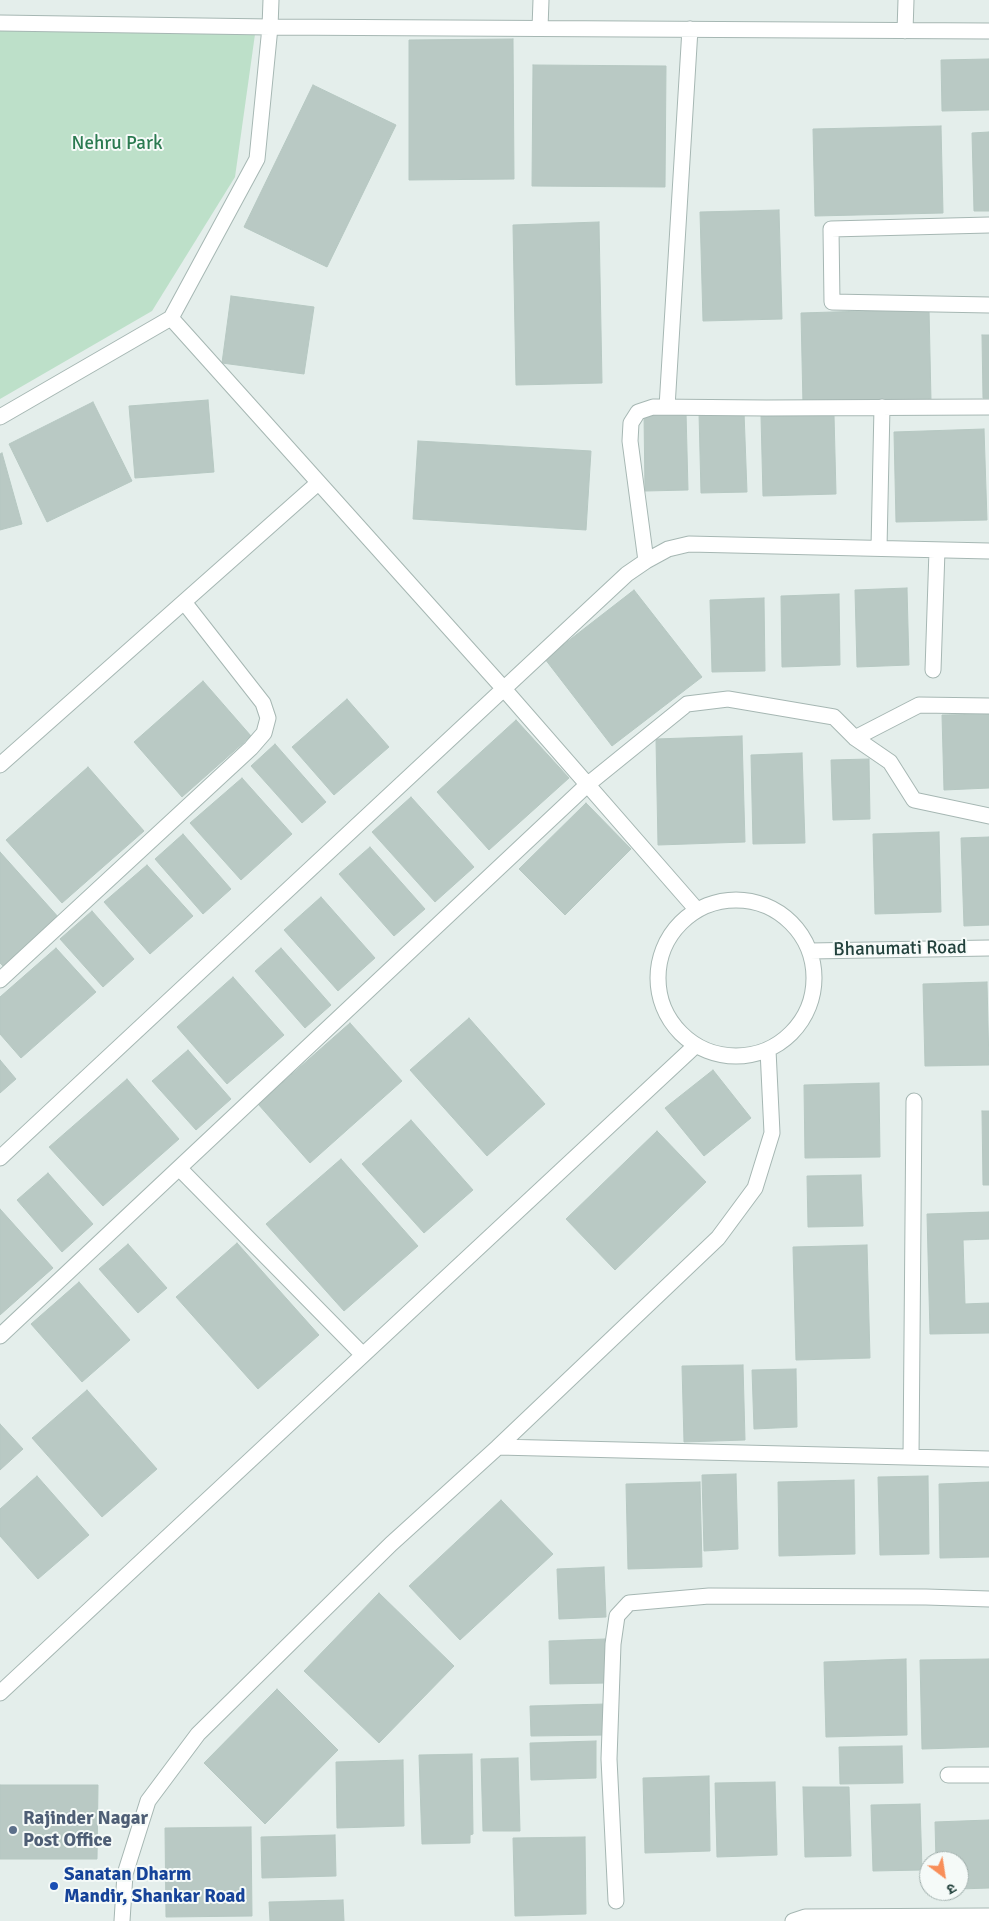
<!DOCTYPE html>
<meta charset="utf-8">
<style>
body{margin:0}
#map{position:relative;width:989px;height:1921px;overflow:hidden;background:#e4eeeb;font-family:Signika,"Noto Sans Devanagari",sans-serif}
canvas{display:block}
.north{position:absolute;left:919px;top:1851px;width:50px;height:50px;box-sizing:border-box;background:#f5faf8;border:1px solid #a1b0ad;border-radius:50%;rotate:149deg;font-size:14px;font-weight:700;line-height:20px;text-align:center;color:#22413c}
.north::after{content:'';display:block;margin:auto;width:18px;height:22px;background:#f88e59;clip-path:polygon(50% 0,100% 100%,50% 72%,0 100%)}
</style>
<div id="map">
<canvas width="989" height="1921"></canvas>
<div class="north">उ</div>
</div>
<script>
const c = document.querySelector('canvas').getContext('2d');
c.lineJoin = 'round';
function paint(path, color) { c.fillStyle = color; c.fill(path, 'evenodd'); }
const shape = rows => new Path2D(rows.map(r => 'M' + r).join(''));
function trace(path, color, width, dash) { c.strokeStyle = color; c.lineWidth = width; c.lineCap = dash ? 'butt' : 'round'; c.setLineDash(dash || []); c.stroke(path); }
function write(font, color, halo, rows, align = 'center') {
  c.font = font + ' Signika,sans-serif'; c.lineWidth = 4; c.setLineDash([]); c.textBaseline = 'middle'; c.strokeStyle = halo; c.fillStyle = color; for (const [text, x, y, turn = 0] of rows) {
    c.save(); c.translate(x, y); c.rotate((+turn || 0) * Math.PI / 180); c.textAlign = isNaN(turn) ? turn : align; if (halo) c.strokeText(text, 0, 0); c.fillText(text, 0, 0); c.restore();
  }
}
paint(shape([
 [0,23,256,27,235,177,152,311,0,399]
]), '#bde0c9');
const building = shape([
 [513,39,514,179,409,180,409,40,513,39],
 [989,59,989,110,942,111,941,60,989,59],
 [533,65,666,66,665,187,532,186,533,65],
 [313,85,396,125,327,267,244,227,313,85],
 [941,126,943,213,815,216,813,129,941,126],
 [989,132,989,211,974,211,972,133,989,132],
 [779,210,782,319,703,321,700,212,779,210],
 [599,222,602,383,516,385,513,225,599,222],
 [231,296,314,307,304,374,222,363,231,296],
 [929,309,931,401,803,405,801,313,929,309],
 [982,335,989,335,989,398,983,398,982,335],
 [208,400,214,472,135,478,129,406,208,400],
 [93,402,132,481,47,522,9,444,93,402],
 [686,412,688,490,645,491,644,414,686,412],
 [744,412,747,492,701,493,699,413,744,412],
 [834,415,836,494,763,496,761,416,834,415],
 [984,429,987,520,896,522,894,432,984,429],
 [418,441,591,451,586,530,413,519,418,441],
 [2,453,22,524,0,530,0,454,2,453],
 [907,588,909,665,857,667,855,590,907,588],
 [634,590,702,677,612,746,545,659,634,590],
 [839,594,840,665,782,667,781,596,839,594],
 [764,598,765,671,712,672,710,600,764,598],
 [203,681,251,736,182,797,134,742,203,681],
 [347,699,389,747,334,795,292,747,347,699],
 [989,714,989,788,944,790,942,715,989,714],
 [516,720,569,778,489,850,437,792,516,720],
 [742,736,745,842,658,845,656,739,742,736],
 [275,744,326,802,302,823,251,766,275,744],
 [802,753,805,843,753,844,751,755,802,753],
 [869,759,870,819,833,820,831,760,869,759],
 [88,767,144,831,62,903,6,840,88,767],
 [242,778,292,834,241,880,190,823,242,778],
 [411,797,474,867,435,902,372,832,411,797],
 [586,803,631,849,565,915,519,869,586,803],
 [939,832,941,912,875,914,873,834,939,832],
 [183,834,231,889,203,914,155,859,183,834],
 [989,837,989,925,964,926,961,838,989,837],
 [370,847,425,909,394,936,339,874,370,847],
 [0,852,60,919,5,968,0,963,0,852],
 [147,865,193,916,150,954,104,902,147,865],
 [321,897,375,958,338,991,284,930,321,897],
 [92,911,134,959,103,987,60,939,92,911],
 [56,948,96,992,21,1058,0,1034,0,997,56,948],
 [281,948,331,1005,305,1028,255,971,281,948],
 [233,977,284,1035,227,1084,177,1027,233,977],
 [987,982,989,1065,925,1066,923,984,987,982],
 [469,1018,545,1104,487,1156,410,1070,469,1018],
 [350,1023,402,1081,310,1163,258,1104,350,1023],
 [188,1050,231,1099,196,1130,152,1081,188,1050],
 [0,1060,16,1079,0,1093,0,1060],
 [713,1070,751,1118,704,1156,665,1108,713,1070],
 [127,1079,179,1139,103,1206,49,1147,127,1079],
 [879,1083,880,1157,805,1158,804,1085,879,1083],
 [982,1111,989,1111,989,1185,983,1185,982,1111],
 [411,1120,473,1190,424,1233,362,1164,411,1120],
 [657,1131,706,1182,615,1270,566,1219,657,1131],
 [341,1159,418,1246,344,1311,266,1224,341,1159],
 [48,1173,93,1224,62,1252,17,1200,48,1173],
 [861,1175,863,1226,808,1227,807,1176,861,1175],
 [0,1209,53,1268,0,1315,0,1209],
 [989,1212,989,1239,963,1240,965,1304,989,1303,989,1333,930,1334,927,1214,989,1212],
 [237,1243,319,1335,258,1389,176,1297,237,1243],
 [128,1244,167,1288,138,1313,99,1269,128,1244],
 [867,1245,870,1358,796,1360,793,1247,867,1245],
 [79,1282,130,1340,82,1382,31,1324,79,1282],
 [743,1365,745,1440,684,1442,682,1366,743,1365],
 [796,1369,797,1427,754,1429,752,1370,796,1369],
 [87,1390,157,1469,102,1517,32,1438,87,1390],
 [0,1424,23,1449,0,1470,0,1424],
 [736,1474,738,1549,704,1551,702,1475,736,1474],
 [37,1476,89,1535,38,1579,0,1536,0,1509,37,1476],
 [928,1476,929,1554,880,1555,878,1477,928,1476],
 [854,1480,855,1554,779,1556,778,1482,854,1480],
 [700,1482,702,1567,628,1569,626,1484,700,1482],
 [989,1482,989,1557,940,1558,939,1484,989,1482],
 [501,1500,553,1554,460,1640,409,1586,501,1500],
 [604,1567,606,1617,559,1619,557,1569,604,1567],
 [379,1593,454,1666,379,1743,304,1671,379,1593],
 [605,1639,607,1683,550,1684,549,1641,605,1639],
 [906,1659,907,1735,826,1737,824,1662,906,1659],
 [989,1659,989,1747,922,1749,920,1660,989,1659],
 [277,1689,338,1750,265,1824,204,1763,277,1689],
 [606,1704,606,1735,531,1736,530,1706,606,1704],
 [596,1741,596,1778,531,1780,530,1743,596,1741],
 [902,1746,903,1783,840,1784,839,1747,902,1746],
 [472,1754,473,1834,470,1835,470,1843,422,1844,419,1755,472,1754],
 [518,1758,520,1831,483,1831,481,1759,518,1758],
 [403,1760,404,1826,337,1828,336,1762,403,1760],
 [709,1776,710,1851,645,1853,643,1778,709,1776],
 [775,1782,777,1855,717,1857,715,1783,775,1782],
 [0,1785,98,1785,97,1859,0,1859,0,1785],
 [803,1787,849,1787,851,1856,805,1857,803,1787],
 [920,1804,922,1870,873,1871,871,1805,920,1804],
 [989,1820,989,1888,959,1889,959,1861,936,1861,935,1822,989,1820],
 [251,1827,252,1916,166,1917,165,1828,251,1827],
 [335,1835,336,1876,262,1878,261,1837,335,1835],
 [585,1837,586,1914,515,1916,513,1838,585,1837],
 [343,1900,344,1921,270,1921,269,1902,343,1900]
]);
paint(building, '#b9c9c4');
trace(building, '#b6c8c2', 1);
const lane = shape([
 [793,1921,805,1917,989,1916]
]);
const street = shape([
 [0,23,270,27,989,31],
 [540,28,541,0],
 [905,31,906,0],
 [989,225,831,229,832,302,989,305],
 [171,318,504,689,697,910],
 [667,407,690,29],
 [0,417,171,318,257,159,270,27,271,0],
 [879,548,882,407],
 [646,561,630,441,631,423,638,412,653,407,766,408,989,407],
 [933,670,937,550],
 [855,738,919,705,989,706],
 [0,765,318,483],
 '658 978a78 78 0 1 1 156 0a78 78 0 1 1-156 0Z',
 [810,951,989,948],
 [0,980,251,748,264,733,268,718,263,703,184,602],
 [0,1158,627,574,646,561,668,549,689,544,989,551],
 [179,1168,363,1355],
 [0,1336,587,785,687,704,728,699,834,717,855,738,890,762,914,800,989,816],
 [498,1447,989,1459],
 [911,1457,914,1101],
 [0,1693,695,1046],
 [948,1775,989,1775],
 [616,1901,609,1759,613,1644,617,1616,629,1603,709,1596,926,1597,989,1599],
 [122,1921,125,1874,148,1801,198,1734,391,1544,498,1447,718,1238,755,1188,772,1133,768,1050]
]);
trace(lane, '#a6b7b3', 17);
trace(street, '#a6b7b3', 17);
trace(lane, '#fff', 15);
trace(street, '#fff', 15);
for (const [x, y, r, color] of [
 [13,1830,5,"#5c6f8a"],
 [54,1886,5,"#1a4fb4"]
]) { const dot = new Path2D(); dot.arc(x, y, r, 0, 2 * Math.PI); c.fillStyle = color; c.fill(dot); trace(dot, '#f5faf8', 2); }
write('19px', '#2a7a50', '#f5faf8', [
 ["Nehru Park",117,144]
]);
write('19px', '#22413c', '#f5faf8', [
 ["Bhanumati Road",900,949,-1]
]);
write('bold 19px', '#4e5e75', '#f5faf8', [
 ["Rajinder Nagar",23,1819],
 ["Post Office",23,1841]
], 'left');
write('bold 19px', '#164399', '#f5faf8', [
 ["Sanatan Dharm",64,1875],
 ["Mandir, Shankar Road",64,1897]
], 'left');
</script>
